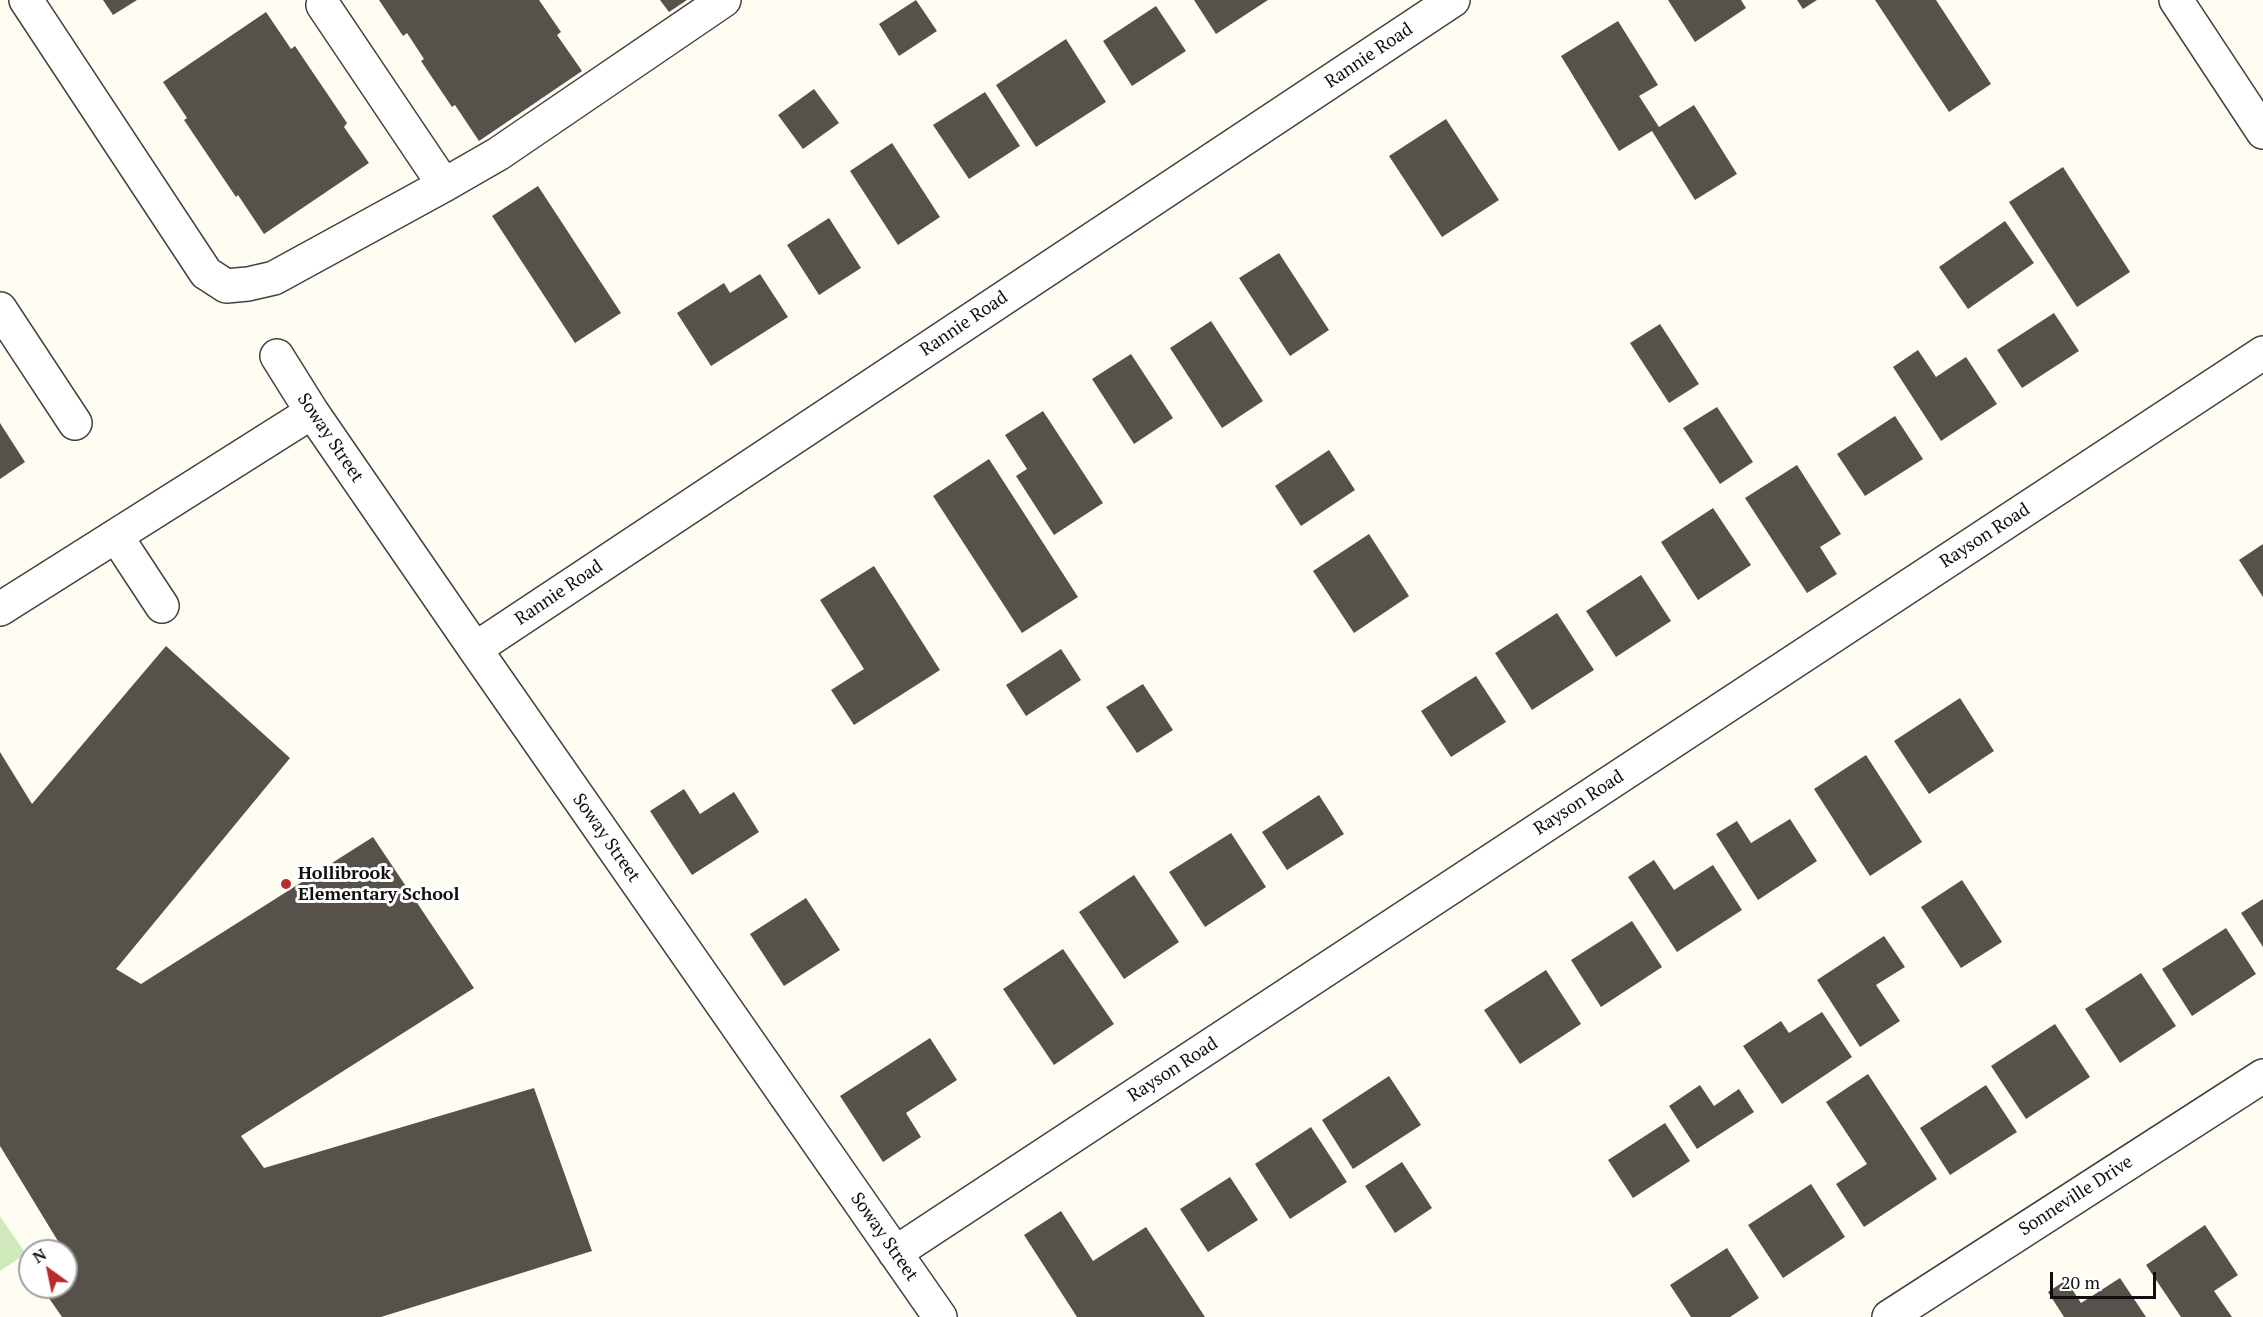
<!DOCTYPE html>
<style>
body{margin:0}
#map{position:relative;width:2263px;height:1317px;overflow:hidden;background:#fffdf1;font-family:"PT Serif",serif}
canvas{display:block}
.north{position:absolute;left:18px;top:1239px;width:60px;height:60px;box-sizing:border-box;background:#fff;border:2px solid #9f9f9f;border-radius:50%;rotate:327deg;font-size:16px;font-weight:700;line-height:24px;text-align:center;color:#0f0f0f}
.north::after{content:'';display:block;margin:auto;width:21px;height:27px;background:#bc2929;clip-path:polygon(50% 0,100% 100%,50% 72%,0 100%)}
.scale{position:absolute;left:2050px;top:1272px;width:106px;height:27px;box-sizing:border-box;border:3px solid #0f0f0f;border-top:0;padding-left:8px;font-size:18px;line-height:21px;white-space:nowrap;color:#0f0f0f;-webkit-text-stroke:4px #fff;paint-order:stroke}
</style>
<div id="map">
<canvas width="2263" height="1317"></canvas>
<div class="north">N</div>
<div class="scale">20 m</div>
</div>
<script>
const c = document.querySelector('canvas').getContext('2d');
c.lineJoin = 'round';
function paint(path, color) { c.fillStyle = color; c.fill(path, 'evenodd'); }
const shape = rows => new Path2D(rows.map(r => 'M' + r).join(''));
function trace(path, color, width, dash) { c.strokeStyle = color; c.lineWidth = width; c.lineCap = dash ? 'butt' : 'round'; c.setLineDash(dash || []); c.stroke(path); }
function write(font, color, halo, rows, align = 'center') {
  c.font = font + ' "PT Serif",serif'; c.lineWidth = 6; c.setLineDash([]); c.textBaseline = 'middle'; c.strokeStyle = halo; c.fillStyle = color; for (const [text, x, y, turn = 0] of rows) {
    c.save(); c.translate(x, y); c.rotate((+turn || 0) * Math.PI / 180); c.textAlign = isNaN(turn) ? turn : align; if (halo) c.strokeText(text, 0, 0); c.fillText(text, 0, 0); c.restore();
  }
}
paint(shape([
 [0,1216,26,1254,0,1271]
]), '#d0e9bb');
paint(shape([
 [103,0,137,0,113,15],
 [379,0,539,0,561,32,557,35,582,71,479,141,455,105,452,107,421,61,424,59,407,33,403,36],
 [660,0,687,0,669,12],
 [916,0,937,31,899,56,879,24],
 [1194,0,1268,0,1216,34],
 [1668,0,1741,0,1746,8,1695,42],
 [1797,0,1817,0,1803,9],
 [1875,0,1936,0,1991,84,1949,112],
 [1156,6,1186,51,1132,86,1103,41],
 [266,12,291,49,295,46,347,123,344,127,369,163,264,234,238,195,236,197,184,120,187,118,163,82],
 [1618,21,1658,85,1639,96,1659,127,1694,105,1737,174,1695,200,1652,131,1619,151,1561,56],
 [1066,39,1106,102,1036,147,996,85],
 [814,89,839,123,803,149,778,115],
 [985,92,1020,146,969,179,933,125],
 [1446,119,1499,200,1442,237,1389,156],
 [892,143,940,217,898,245,850,171],
 [2063,167,2130,272,2077,307,2009,202],
 [538,186,621,313,575,343,492,216],
 [829,218,861,268,819,295,787,245],
 [2005,221,2034,263,1968,309,1939,267],
 [1279,253,1329,330,1290,356,1239,278],
 [760,274,788,317,711,366,677,313,724,283,730,293],
 [2054,313,2079,351,2022,388,1997,350],
 [1211,321,1263,401,1222,428,1170,348],
 [1660,324,1699,384,1669,403,1630,343],
 [1918,350,1936,377,1966,357,1997,404,1941,441,1893,367],
 [1131,354,1173,418,1134,444,1092,379],
 [1717,407,1753,462,1720,484,1683,428],
 [1043,411,1103,503,1054,535,1016,476,1027,469,1005,435],
 [1895,416,1923,459,1865,496,1837,454],
 [0,423,25,462,0,479],
 [1329,450,1355,490,1301,526,1275,486],
 [989,459,1078,597,1022,633,933,496],
 [1797,465,1841,534,1820,547,1837,574,1807,593,1745,498],
 [1713,508,1751,565,1698,600,1661,542],
 [1369,534,1409,596,1354,633,1313,571],
 [2263,544,2263,597,2239,560],
 [874,566,940,670,854,725,831,690,864,669,820,600],
 [1641,575,1671,621,1616,657,1586,611],
 [1557,613,1594,670,1532,710,1495,653],
 [166,646,290,758,116,969,141,984,373,837,474,988,241,1136,264,1168,534,1088,592,1251,381,1317,62,1317,42,1288,66,1287,66,1273,74,1267,66,1251,64,1251,0,1146,0,752,32,804],
 [1061,649,1081,680,1026,716,1006,685],
 [1476,676,1506,722,1451,757,1421,711],
 [1143,684,1173,730,1137,753,1106,707],
 [1960,698,1994,751,1929,794,1894,741],
 [1866,755,1922,842,1870,876,1814,789],
 [684,789,700,814,734,792,759,832,692,875,650,811],
 [1319,795,1344,834,1287,870,1262,832],
 [1790,819,1817,861,1758,900,1716,834,1737,821,1751,843],
 [1231,833,1266,887,1205,927,1169,872],
 [1654,860,1674,890,1713,865,1742,910,1677,952,1628,877],
 [1134,875,1179,942,1124,979,1079,912],
 [1962,880,2002,942,1961,968,1921,907],
 [806,898,840,950,784,986,750,934],
 [2263,899,2263,947,2241,913],
 [1632,921,1662,967,1601,1007,1571,960],
 [2226,928,2256,974,2192,1016,2162,969],
 [1884,936,1905,967,1876,985,1900,1021,1860,1047,1817,980],
 [1063,949,1114,1024,1054,1065,1003,989],
 [1546,970,1581,1024,1520,1064,1484,1010],
 [2141,973,2176,1026,2120,1063,2085,1009],
 [1822,1012,1852,1057,1782,1104,1743,1046,1781,1021,1789,1033],
 [2055,1024,2090,1077,2026,1119,1991,1066],
 [930,1038,957,1080,906,1113,921,1137,883,1162,840,1096],
 [1868,1074,1937,1179,1864,1227,1836,1184,1867,1164,1826,1102],
 [1389,1076,1421,1125,1353,1169,1322,1120],
 [1700,1085,1714,1106,1739,1089,1754,1112,1697,1149,1669,1106],
 [1986,1085,2017,1132,1950,1175,1920,1128],
 [1665,1123,1690,1161,1633,1198,1608,1160],
 [1311,1127,1347,1182,1290,1219,1255,1164],
 [1402,1162,1432,1208,1395,1233,1365,1186],
 [1230,1177,1258,1220,1208,1252,1180,1209],
 [1811,1184,1845,1237,1783,1278,1748,1225],
 [1061,1211,1093,1261,1146,1227,1205,1317,1077,1317,1024,1235],
 [2205,1225,2238,1275,2214,1291,2232,1317,2181,1317,2146,1265],
 [1727,1248,1759,1298,1730,1317,1691,1317,1670,1285],
 [2120,1278,2146,1317,2064,1317,2048,1292,2066,1280,2081,1303]
]), '#57514b');
const minor = shape([
 [26,0,206,273,226,286,248,284,274,278,444,185,498,154,724,0],
 [2176,0,2263,132],
 [323,5,444,185],
 [0,309,75,423],
 [277,356,312,412,475,649,940,1317],
 [116,536,162,606],
 [0,609,312,412],
 [475,649,1453,0],
 [895,1253,2263,353],
 [1889,1317,2263,1076]
]);
trace(minor, '#424242', 36);
trace(minor, '#fff', 33);
for (const [x, y, r, color] of [
 [286,884,6,"#bc2929"]
]) { const dot = new Path2D(); dot.arc(x, y, r, 0, 2 * Math.PI); c.fillStyle = color; c.fill(dot); trace(dot, '#fff', 2); }
write('18px', '#0f0f0f', '#fff', [
 ["Rannie Road",1369,56,-34],
 ["Rannie Road",964,324,-34],
 ["Soway Street",330,438,56],
 ["Rayson Road",1985,536,-33],
 ["Rannie Road",559,593,-34],
 ["Rayson Road",1579,803,-33],
 ["Soway Street",606,838,55],
 ["Rayson Road",1173,1070,-33],
 ["Sonneville Drive",2076,1196,-33],
 ["Soway Street",884,1237,55]
]);
write('bold 18px', '#0f0f0f', '#fff', [
 ["Hollibrook",298,874],
 ["Elementary School",298,895]
], 'left');
</script>
